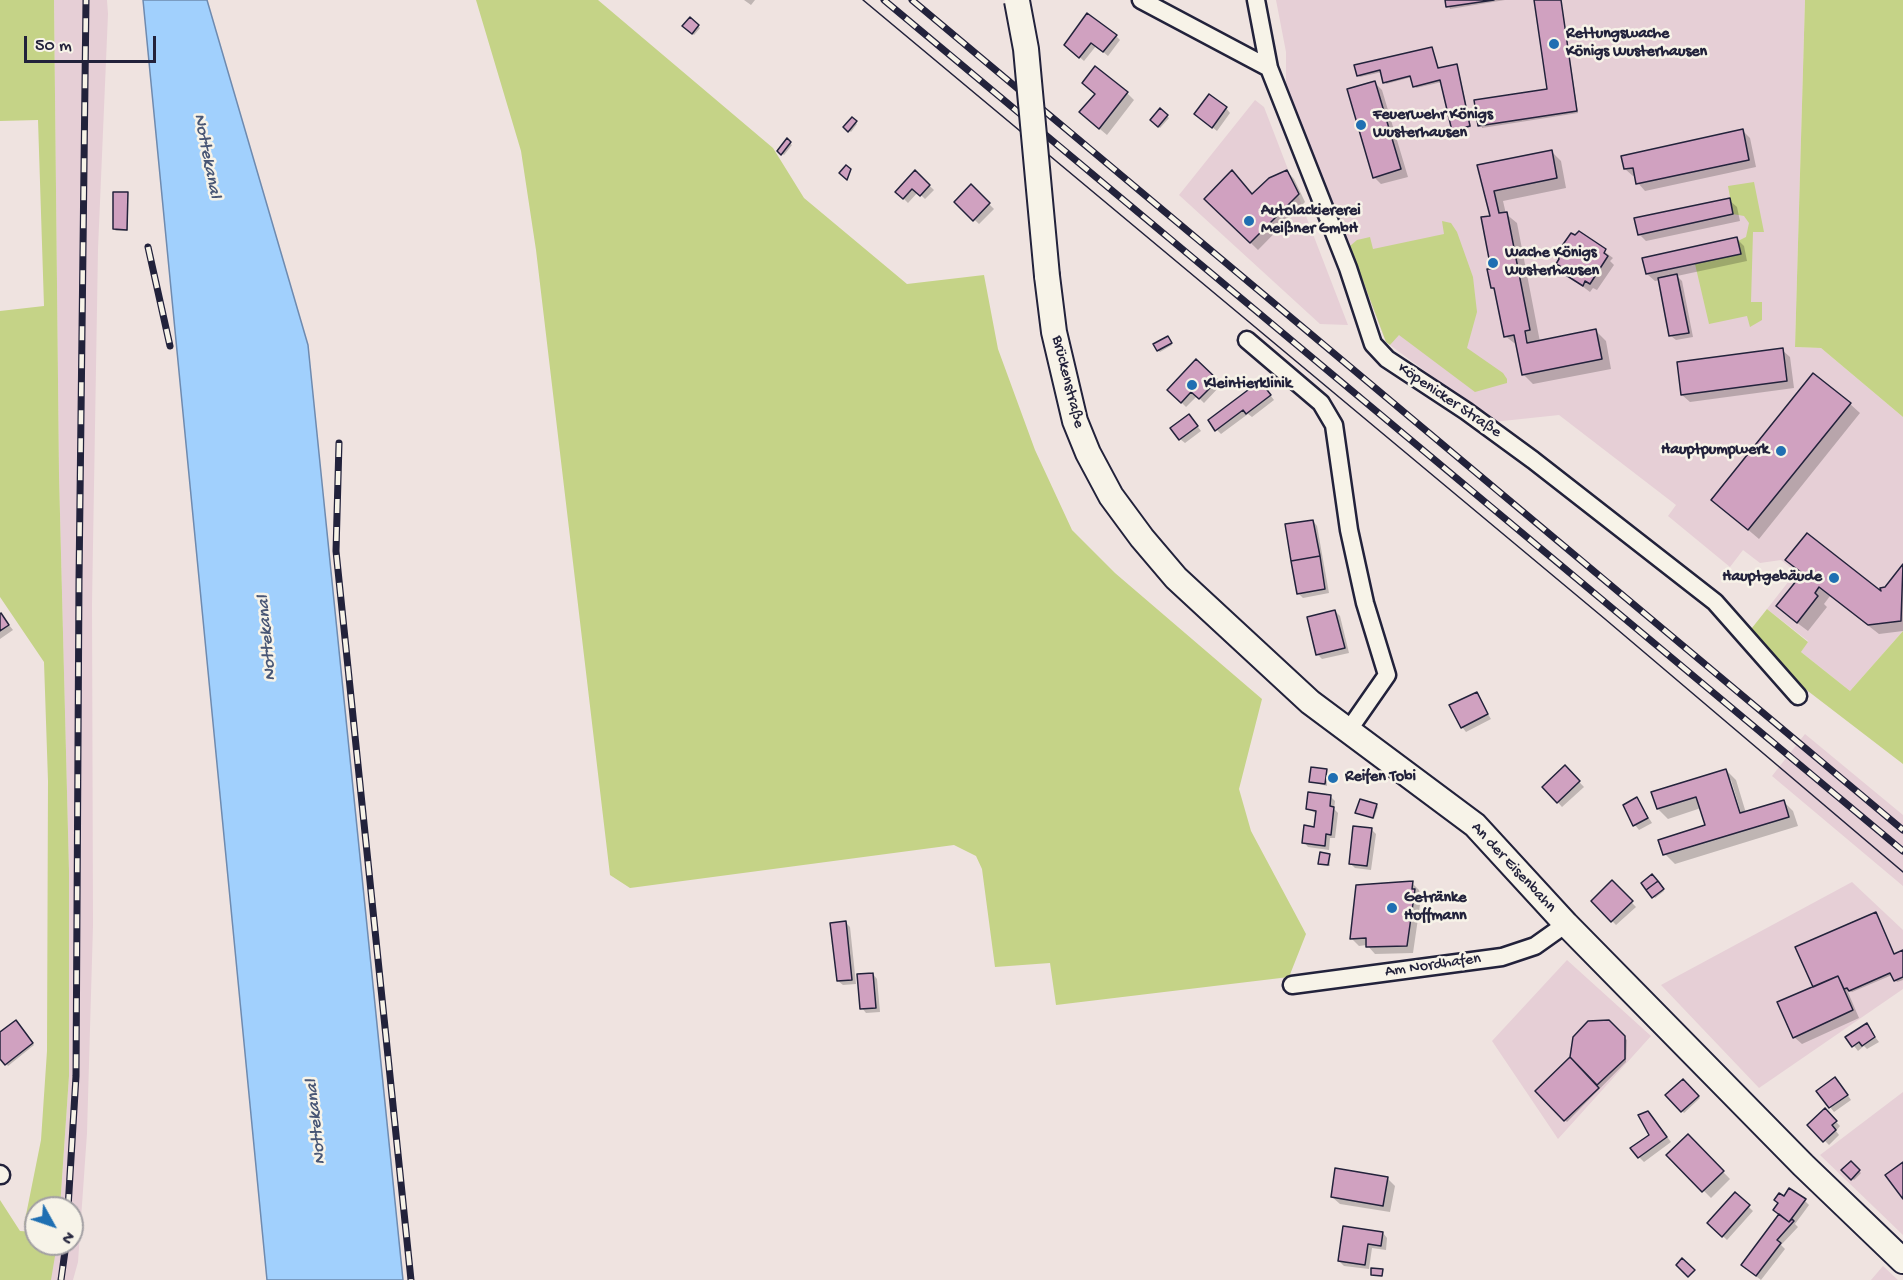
<!DOCTYPE html>
<meta charset="utf-8">
<style>
body{margin:0}
#map{position:relative;width:1903px;height:1280px;overflow:hidden;background:#efe3e0;font-family:"Gochi Hand",sans-serif}
canvas{display:block}
.north{position:absolute;left:24px;top:1196px;width:60px;height:60px;box-sizing:border-box;background:#f7f3e8;border:2px solid #a29fa3;border-radius:50%;rotate:130deg;font-size:16px;font-weight:700;line-height:24px;text-align:center;color:#22223b}
.north::after{content:'';display:block;margin:auto;width:21px;height:27px;background:#1f6fb2;clip-path:polygon(50% 0,100% 100%,50% 72%,0 100%)}
.scale{position:absolute;left:24px;top:36px;width:132px;height:27px;box-sizing:border-box;border:3px solid #22223b;border-top:0;padding-left:8px;font-size:18px;line-height:21px;white-space:nowrap;color:#22223b;-webkit-text-stroke:4px #f7f3e8;paint-order:stroke}
</style>
<div id="map">
<canvas width="1903" height="1280"></canvas>
<div class="north">N</div>
<div class="scale">50 m</div>
</div>
<script>
const c = document.querySelector('canvas').getContext('2d');
c.lineJoin = 'round';
function paint(path, color) { c.fillStyle = color; c.fill(path, 'evenodd'); }
const shape = rows => new Path2D(rows.map(r => 'M' + r).join(''));
function trace(path, color, width, dash) { c.strokeStyle = color; c.lineWidth = width; c.lineCap = dash ? 'butt' : 'round'; c.setLineDash(dash || []); c.stroke(path); }
function write(font, color, halo, rows, align = 'center') {
  c.font = font + ' "Gochi Hand",sans-serif'; c.lineWidth = 5; c.setLineDash([]); c.textBaseline = 'middle'; c.strokeStyle = halo; c.fillStyle = color; for (const [text, x, y, turn = 0] of rows) {
    c.save(); c.translate(x, y); c.rotate((+turn || 0) * Math.PI / 180); c.textAlign = isNaN(turn) ? turn : align; if (halo) c.strokeText(text, 0, 0); c.fillText(text, 0, 0); c.restore();
  }
}
paint(shape([
 [54,0,107,0,108,14,98,249,92,604,93,925,87,1133,78,1262,73,1280,50,1280,56,1244,72,1244,72,1208,60,1208,69,1076,69,871,59,474],
 [1276,0,1805,0,1795,347,1821,348,1903,417,1903,631,1850,691,1801,652,1808,641,1767,609,1796,572,1781,560,1760,563,1743,550,1730,567,1668,516,1676,505,1559,415,1493,422,1386,342,1286,87,1286,52],
 [1255,100,1264,107,1348,325,1320,324,1179,195],
 [1805,734,1903,815,1903,886,1772,776],
 [1852,882,1903,930,1903,989,1759,1088,1661,985],
 [1567,960,1651,1036,1558,1139,1492,1041],
 [1903,1092,1903,1235,1820,1155],
 [1883,1266,1898,1280,1871,1280]
]), '#e6cfd6');
paint(shape([
 [0,0,54,0,59,474,69,871,69,1076,60,1208,36,1208,36,1228,24,1225,41,1140,47,1051,48,781,44,662,0,597,0,311,44,306,38,120,0,121],
 [476,0,598,0,773,148,804,198,907,284,984,275,998,349,1035,450,1072,530,1115,573,1262,699,1239,789,1251,831,1306,934,1289,977,1056,1005,1050,963,995,967,982,869,976,856,954,845,630,888,610,875,536,250,521,151],
 [1805,0,1903,0,1903,417,1821,348,1795,347],
 [1754,182,1764,232,1753,232,1751,302,1762,302,1762,320,1750,327,1747,316,1709,324,1695,264,1741,254,1738,241,1746,237,1749,223,1744,216,1733,214,1728,186],
 [1442,221,1451,223,1457,232,1473,277,1477,312,1467,348,1503,373,1507,379,1507,383,1475,392,1399,335,1390,345,1386,342,1350,246,1357,240,1370,237,1373,249,1444,234],
 [1767,609,1808,642,1801,652,1850,691,1903,631,1903,764,1787,675,1748,633],
 [0,1200,20,1231,36,1232,36,1244,57,1244,51,1280,0,1280]
]), '#c5d387');
const water = shape([
 [143,0,207,0,308,345,403,1280,267,1280,143,0]
]);
paint(water, '#a1d0fd');
trace(water, '#6e8aaf', 1.5);
paint(shape([
 [744,0,755,0,751,5],
 [1447,0,1505,0,1450,9],
 [1535,0,1561,0,1578,113,1482,128,1476,101,1549,90],
 [690,19,700,28,694,35,684,26],
 [1116,36,1120,40,1108,56,1096,46,1084,61,1066,45],
 [1432,49,1439,69,1458,68,1471,127,1453,130,1442,82,1416,88,1412,77,1386,84,1382,72,1360,77,1358,75],
 [1375,83,1382,90,1408,177,1381,184,1374,177],
 [1127,93,1134,100,1107,135,1088,119],
 [1226,108,1230,113,1217,131,1196,114],
 [1160,110,1169,118,1160,128,1152,120],
 [852,119,857,124,851,132,845,127],
 [1743,131,1750,138,1756,167,1645,191,1638,183,1636,175,1633,176,1625,169],
 [787,141,792,145,784,155,779,151],
 [1551,151,1561,161,1566,188,1503,201,1506,214,1517,223,1540,342,1596,331,1606,341,1611,369,1533,384,1523,374,1518,346,1505,336,1497,292,1492,288,1492,217,1479,166],
 [1287,171,1294,179,1305,202,1258,250,1206,199,1253,196],
 [915,172,934,190,925,199,918,192,908,203,897,192],
 [971,186,994,209,979,224,956,202],
 [127,194,128,231,116,231,114,229],
 [1729,200,1737,207,1740,221,1646,241,1639,234],
 [1579,233,1613,258,1610,261,1614,265,1597,290,1593,288,1590,292,1563,272],
 [1737,239,1744,246,1747,261,1677,276,1682,281,1693,337,1676,340,1671,336,1660,280,1655,281,1647,274],
 [1169,339,1172,345,1160,352,1158,350],
 [1782,350,1790,357,1794,388,1690,402,1682,395],
 [1196,361,1221,385,1204,403,1197,396,1186,407,1169,390],
 [1264,387,1274,400,1252,417,1248,414,1221,434,1217,430],
 [1850,404,1860,413,1759,539,1713,500],
 [1193,420,1201,431,1185,443,1180,439],
 [1313,521,1317,526,1329,593,1303,598,1298,593],
 [1787,560,1882,595,1903,567,1903,631,1879,634,1830,596,1824,604,1827,607,1808,631,1788,616,1807,577],
 [1335,611,1340,616,1349,653,1322,659,1318,655],
 [1,615,13,630,0,639,0,616],
 [1476,694,1491,719,1466,732,1462,727],
 [1565,767,1584,787,1562,807,1544,787],
 [1726,770,1736,780,1746,813,1783,801,1793,811,1798,826,1675,864,1665,854,1707,826,1701,808,1668,819,1658,809],
 [1728,780,1731,780,1743,820,1740,821],
 [1327,771,1327,786,1311,782],
 [1330,796,1335,801,1334,809,1338,813,1335,838,1330,838,1329,850,1308,847,1304,842,1316,828,1317,814,1308,809],
 [1637,799,1652,823,1639,830,1635,825],
 [1376,805,1378,807,1374,819,1357,813],
 [1371,829,1376,834,1371,870,1355,868,1350,863],
 [1329,855,1330,866,1322,865,1320,863],
 [1652,876,1664,891,1655,898,1643,883],
 [1612,882,1636,907,1616,925,1593,901],
 [1412,883,1419,890,1421,898,1413,953,1375,954,1367,945,1359,946,1351,938],
 [1876,913,1894,955,1903,951,1903,980,1897,982,1892,975,1852,992,1847,990,1859,1018,1802,1044,1794,1037,1815,987],
 [846,923,850,927,856,984,843,985,838,981],
 [873,974,877,979,880,1012,866,1013,862,1008],
 [1608,1022,1627,1040,1626,1062,1567,1122,1537,1091],
 [17,1024,34,1045,8,1066,0,1056,0,1034],
 [1866,1025,1879,1042,1867,1049,1864,1046,1858,1051,1847,1037],
 [1683,1081,1700,1098,1684,1113,1668,1095],
 [1840,1084,1851,1100,1834,1112,1818,1092],
 [1825,1110,1840,1126,1836,1131,1839,1135,1829,1145,1809,1125],
 [1653,1118,1671,1142,1644,1162,1639,1157,1651,1135],
 [1688,1136,1730,1179,1711,1198,1668,1155],
 [1851,1163,1861,1173,1854,1180,1843,1170],
 [1387,1178,1395,1186,1390,1212,1340,1204,1332,1197],
 [1735,1194,1753,1211,1727,1240,1709,1223],
 [1784,1198,1805,1201,1809,1205,1795,1224,1798,1227,1781,1245,1785,1249,1761,1280,1748,1270,1780,1215,1780,1203],
 [1383,1233,1387,1238,1386,1250,1372,1248,1369,1269,1344,1266,1339,1261]
]), '#0003');
const building = shape([
 [1445,0,1494,0,1446,7,1445,0],
 [1534,0,1561,0,1577,111,1478,126,1474,100,1547,89,1534,0],
 [1087,13,1117,35,1103,52,1091,43,1079,58,1064,45,1087,13],
 [690,17,699,25,692,34,682,26,690,17],
 [1432,47,1438,68,1457,64,1470,126,1452,131,1440,80,1413,87,1410,76,1383,83,1380,70,1357,76,1354,65,1432,47],
 [1095,66,1128,92,1099,129,1079,112,1095,94,1082,83,1095,66],
 [1375,81,1401,169,1373,178,1347,89,1375,81],
 [1209,94,1227,107,1212,128,1194,114,1209,94],
 [1160,108,1168,115,1158,127,1150,120,1160,108],
 [852,117,857,121,848,132,843,127,852,117],
 [1743,129,1749,160,1636,184,1633,168,1624,169,1621,156,1743,129],
 [787,138,791,142,781,155,777,151,787,138],
 [1552,150,1557,178,1494,191,1499,213,1507,212,1530,330,1525,331,1527,343,1596,329,1602,359,1522,375,1514,335,1504,337,1494,288,1491,288,1487,269,1491,269,1481,217,1490,216,1477,165,1552,150],
 [846,165,851,169,847,180,839,173,846,165],
 [915,170,930,185,920,196,912,189,903,199,895,192,915,170],
 [1232,170,1252,194,1269,178,1287,170,1299,194,1250,243,1204,199,1232,170],
 [971,184,990,203,973,221,954,202,971,184],
 [113,192,128,192,127,230,113,229,113,192],
 [1730,198,1733,214,1638,235,1634,218,1730,198],
 [1579,231,1606,249,1604,253,1608,256,1590,284,1585,281,1583,286,1561,272,1560,266,1556,264,1559,259,1557,253,1571,233,1575,235,1579,231],
 [1737,237,1741,254,1646,274,1642,258,1737,237],
 [1677,274,1689,333,1669,336,1658,278,1677,274],
 [1168,336,1172,343,1157,351,1153,344,1168,336],
 [1783,348,1787,381,1681,395,1677,362,1783,348],
 [1196,359,1218,380,1199,399,1191,392,1181,403,1167,390,1196,359],
 [1813,373,1851,403,1748,530,1711,500,1813,373],
 [1260,381,1271,395,1246,414,1243,410,1215,431,1208,420,1260,381],
 [1189,414,1198,426,1179,440,1170,428,1189,414],
 [1313,520,1320,556,1291,561,1285,524,1313,520],
 [1807,533,1881,591,1880,588,1885,587,1903,564,1901,621,1868,625,1819,587,1815,593,1818,596,1797,623,1776,606,1797,580,1801,582,1806,576,1785,560,1807,533],
 [1320,556,1325,589,1297,594,1291,561,1320,556],
 [1335,610,1345,648,1316,655,1307,617,1335,610],
 [1,613,9,625,0,631,0,614,1,613],
 [1477,692,1488,714,1461,728,1449,705,1477,692],
 [1565,765,1580,781,1557,803,1542,787,1565,765],
 [1311,767,1327,769,1325,784,1309,782,1311,767],
 [1726,769,1740,813,1784,800,1789,817,1663,855,1658,840,1705,825,1696,797,1657,809,1651,792,1726,769],
 [1308,792,1331,795,1330,806,1334,807,1331,835,1326,834,1325,846,1302,843,1304,825,1314,827,1316,811,1306,809,1308,792],
 [1637,797,1648,818,1633,826,1623,805,1637,797],
 [1360,799,1377,804,1373,818,1355,813,1360,799],
 [1353,826,1372,828,1367,866,1349,864,1353,826],
 [1320,852,1330,854,1328,865,1318,864,1320,852],
 [1652,874,1658,881,1646,890,1641,883,1652,874],
 [1612,880,1633,901,1611,922,1591,901,1612,880],
 [1413,881,1412,889,1415,889,1407,946,1366,947,1366,938,1350,939,1356,885,1413,881],
 [1658,881,1664,889,1652,898,1646,890,1658,881],
 [1876,912,1894,954,1903,950,1903,977,1894,981,1890,973,1849,991,1847,988,1844,989,1838,976,1813,987,1795,947,1876,912],
 [846,921,852,980,837,981,830,923,846,921],
 [873,973,876,1008,860,1009,857,974,873,973],
 [1838,976,1853,1010,1793,1038,1777,1002,1838,976],
 [16,1020,33,1043,5,1065,0,1059,0,1032,16,1020],
 [1609,1020,1625,1036,1625,1059,1597,1085,1570,1057,1573,1037,1588,1021,1609,1020],
 [1867,1023,1875,1037,1862,1046,1859,1042,1852,1047,1845,1037,1867,1023],
 [1570,1057,1599,1088,1564,1121,1535,1091,1570,1057],
 [1835,1077,1848,1095,1829,1108,1816,1091,1835,1077],
 [1683,1079,1699,1096,1681,1112,1665,1095,1683,1079],
 [1825,1108,1837,1121,1832,1125,1836,1130,1823,1142,1807,1125,1825,1108],
 [1648,1111,1667,1137,1638,1158,1630,1148,1649,1135,1638,1115,1648,1111],
 [1688,1134,1724,1171,1702,1192,1666,1155,1688,1134],
 [1851,1161,1860,1170,1851,1180,1841,1170,1851,1161],
 [1903,1162,1903,1199,1885,1175,1903,1162],
 [1335,1168,1388,1177,1383,1206,1331,1197,1335,1168],
 [1789,1188,1806,1199,1789,1222,1773,1210,1778,1203,1774,1200,1779,1193,1784,1196,1789,1188],
 [1735,1192,1750,1205,1722,1237,1707,1223,1735,1192],
 [1779,1214,1789,1222,1792,1219,1794,1221,1777,1240,1781,1243,1756,1276,1741,1265,1779,1214],
 [1343,1226,1383,1232,1381,1246,1368,1244,1365,1265,1338,1261,1343,1226],
 [1682,1258,1695,1270,1688,1277,1676,1265,1682,1258],
 [1371,1268,1383,1269,1382,1276,1371,1275,1371,1268]
]);
paint(building, '#d0a1c0');
trace(building, '#22223b', 1.5);
const street = shape([
 [1141,0,1269,68],
 [1256,0,1269,68,1348,268,1373,344,1387,359,1466,411,1533,460,1715,602,1798,696],
 [1247,340,1321,403,1334,425,1349,530,1365,603,1387,675,1348,731],
 [1292,985,1502,957,1535,946,1566,924],
 [0,1174,1,1175]
]);
const secondary = shape([
 [1047,276,1054,332,1075,421,1088,453,1111,496,1142,538,1176,578,1310,702,1475,825,1566,924,1803,1165,1903,1261]
]);
trace(street, '#22223b', 21);
trace(secondary, '#22223b', 28);
trace(street, '#f7f3e8', 16);
trace(secondary, '#f7f3e8', 24);
trace(shape([
 [863,0,1605,619,1903,872]
]), '#22223b', 1.5);
const rail = shape([
 [884,0,1903,851],
 [912,0,1903,830],
 [148,247,170,346],
 [339,443,336,551,411,1280],
 [68,1208,76,1076,79,580,86,0],
 [61,1280,66,1244]
]);
trace(rail, '#22223b', 7);
trace(rail, '#f7f3e8', 4.5, [14]);
const secondaryBridge = shape([
 [1017,1,1026,49,1047,276]
]);
trace(secondaryBridge, '#22223b', 28, []);
trace(secondaryBridge, '#f7f3e8', 24);
for (const [x, y, r, color] of [
 [1554,44,6,"#1f6fb2"],
 [1361,125,6,"#1f6fb2"],
 [1249,221,6,"#1f6fb2"],
 [1493,263,6,"#1f6fb2"],
 [1192,385,6,"#1f6fb2"],
 [1781,451,6,"#1f6fb2"],
 [1834,578,6,"#1f6fb2"],
 [1333,778,6,"#1f6fb2"],
 [1392,908,6,"#1f6fb2"]
]) { const dot = new Path2D(); dot.arc(x, y, r, 0, 2 * Math.PI); c.fillStyle = color; c.fill(dot); trace(dot, '#f7f3e8', 2); }
write('bold 16px', '#22223b', '#f7f3e8', [
 ["Rettungswache",1566,35],
 ["Königs Wusterhausen",1566,53],
 ["Feuerwehr Königs",1373,116],
 ["Wusterhausen",1373,134],
 ["Autolackiererei",1261,212],
 ["Meißner GmbH",1261,230],
 ["Wache Königs",1505,254],
 ["Wusterhausen",1505,272],
 ["Kleintierklinik",1204,385],
 ["Hauptpumpwerk",1769,451,"right"],
 ["Hauptgebäude",1822,578,"right"],
 ["Reifen Tobi",1345,778],
 ["Getränke",1404,899],
 ["Hoffmann",1404,917]
], 'left');
write('16px', '#22223b', '#f7f3e8', [
 ["Brückenstraße",1067,382,76],
 ["Köpenicker Straße",1449,401,34],
 ["An der Eisenbahn",1513,868,47],
 ["Am Nordhafen",1433,966,-8]
]);
write('italic 18px', '#485675', '#f7f3e8', [
 ["Nottekanal",206,156,79],
 ["Nottekanal",268,638,-95],
 ["Nottekanal",317,1122,-96]
]);
</script>
